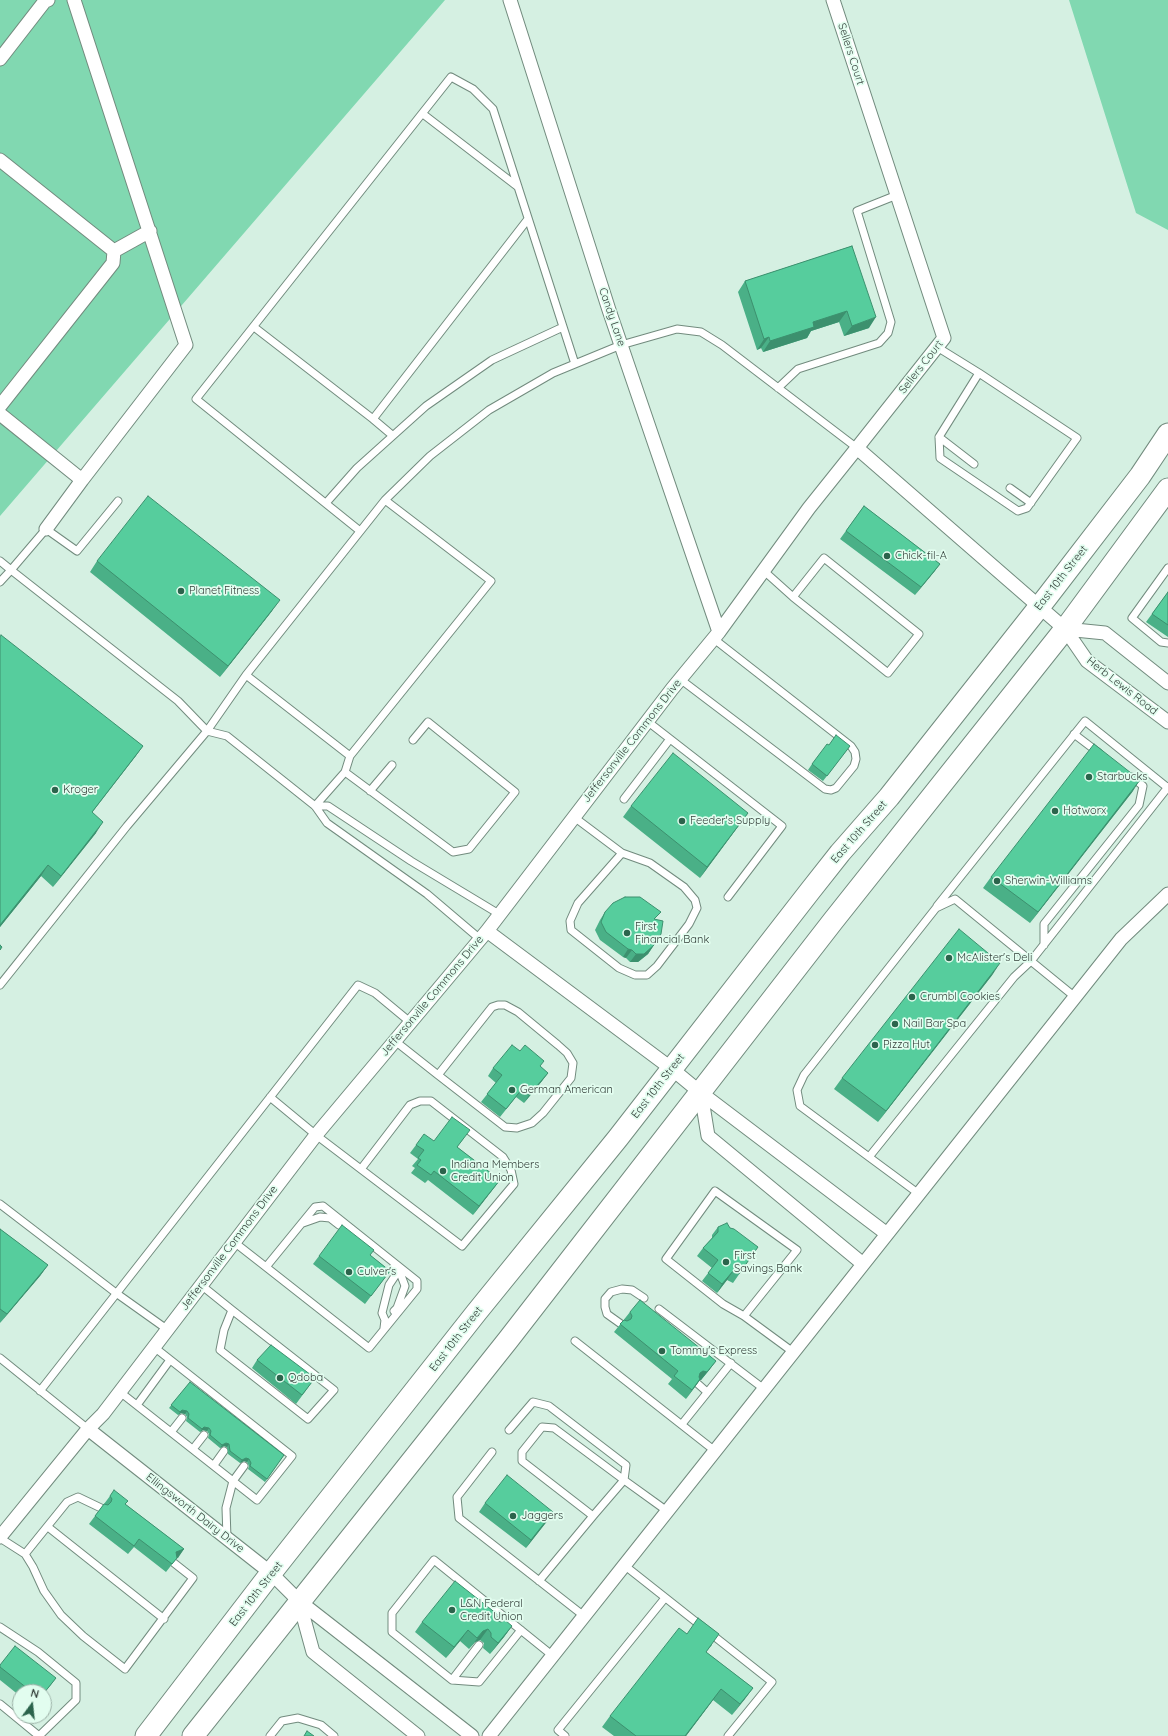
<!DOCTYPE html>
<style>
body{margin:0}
#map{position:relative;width:1168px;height:1736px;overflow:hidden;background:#d5f0e2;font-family:Quicksand,sans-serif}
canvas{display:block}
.north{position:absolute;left:12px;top:1684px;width:40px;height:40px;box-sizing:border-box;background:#e2fdef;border:1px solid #9cb1a7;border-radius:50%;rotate:15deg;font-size:11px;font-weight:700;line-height:16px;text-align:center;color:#343f3a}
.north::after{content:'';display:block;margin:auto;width:14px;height:18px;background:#2b644c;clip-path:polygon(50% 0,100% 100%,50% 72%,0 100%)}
</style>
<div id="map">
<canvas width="1168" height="1736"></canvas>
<div class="north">N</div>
</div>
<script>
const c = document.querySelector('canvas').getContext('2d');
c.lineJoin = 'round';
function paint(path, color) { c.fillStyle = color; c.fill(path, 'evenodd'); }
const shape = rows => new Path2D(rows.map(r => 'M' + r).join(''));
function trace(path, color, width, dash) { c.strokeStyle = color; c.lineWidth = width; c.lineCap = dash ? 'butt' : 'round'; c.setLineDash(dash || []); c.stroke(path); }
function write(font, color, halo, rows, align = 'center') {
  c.font = font + ' Quicksand,sans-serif'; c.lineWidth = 3.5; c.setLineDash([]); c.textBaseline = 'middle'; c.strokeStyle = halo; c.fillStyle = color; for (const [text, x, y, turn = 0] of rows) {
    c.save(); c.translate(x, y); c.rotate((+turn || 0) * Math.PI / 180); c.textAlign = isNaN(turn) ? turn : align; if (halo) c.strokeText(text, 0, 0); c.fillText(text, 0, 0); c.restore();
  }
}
paint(shape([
 [0,0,445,0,0,516],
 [1069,0,1168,0,1168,230,1136,213]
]), '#81d8b1');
const lane = shape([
 [423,114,518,187],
 [254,327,373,419,528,219],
 [937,347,979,373,1077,438,1027,508,1018,511,940,458,939,437,979,373],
 [778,388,798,369,879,343,888,333,891,322,857,211,897,195],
 [373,419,392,435],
 [939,437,974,464],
 [1010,488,1031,503],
 [385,500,430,456,489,410,553,373,621,345,677,329,701,332,722,345,857,448],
 [326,503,357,468,426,406,492,360,563,327],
 [360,531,196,399,451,77,473,89,493,109,575,364],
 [0,561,11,570,46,529,77,551,118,501],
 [1168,568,1132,618,1161,642,1168,643],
 [764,571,793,597,888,673,919,634,824,558,793,597],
 [0,582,11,570,178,701,207,731,246,675,385,500,491,581,350,756,246,675],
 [680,679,825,789,831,790,836,788,854,766,856,759,855,752,851,746,714,639],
 [647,721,782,826,728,897],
 [1074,734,1099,753],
 [345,772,350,756],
 [370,791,392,765],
 [624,799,670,739],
 [315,806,345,772,453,852,469,849,515,792,428,722,413,740],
 [315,806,328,806,411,861,499,914],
 [574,817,622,853,578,903,570,921,571,930,619,968,635,975,647,975,657,966,689,924,697,908,695,900,684,887,650,863,622,853],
 [937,906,1085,721,1168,788],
 [1044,945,1044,924,1139,805,1143,786,1132,777],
 [0,985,127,826,207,731,227,736,315,806,327,823,427,894,480,939],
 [395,1041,438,1075,492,1007,498,1005,505,1005,518,1012,558,1045,567,1053,573,1063,571,1078,543,1113,532,1123,517,1128,505,1127,438,1075],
 [270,1097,316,1135,462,1246,514,1184,511,1170,503,1157,431,1101,420,1101,410,1105,361,1169],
 [869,1157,1014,977,1031,961,1168,787],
 [919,1194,800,1106,797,1090,804,1075,936,908,955,899,1075,997],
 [0,1204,116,1293,168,1330],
 [303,1223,320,1217,330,1218,339,1225],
 [234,1242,266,1267,369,1348,417,1289,417,1281,323,1206,315,1207,266,1267],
 [201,1285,232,1310,334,1390,308,1419,220,1350,224,1330,232,1310],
 [659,1309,764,1389],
 [394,1311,397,1308,405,1286,399,1270],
 [744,1316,723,1304,666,1259,715,1191,797,1250,744,1316,793,1352],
 [621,1324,607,1314,605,1307,605,1299,611,1292,622,1289,632,1290,644,1298],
 [384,1328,385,1320,382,1313,389,1285,399,1270,394,1266],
 [575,1341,715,1451],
 [0,1358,88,1429],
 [698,1384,707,1392],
 [40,1391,358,985,375,993,410,1022],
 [120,1392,257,1500,292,1456,154,1347],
 [137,1405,170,1360],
 [682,1424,731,1363],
 [509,1430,533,1402,549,1406,626,1465,624,1480,593,1516,522,1461,522,1452,542,1427,554,1428,624,1480,667,1511],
 [171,1432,182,1418],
 [193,1449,204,1435],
 [492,1452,457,1497,459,1518,584,1616],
 [214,1465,224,1451],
 [48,1527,164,1619],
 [0,1538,25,1554,33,1567,44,1591,61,1615,83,1636,125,1669,193,1578,174,1563],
 [227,1538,226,1508,233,1481,244,1466],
 [25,1554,67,1502,78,1497,101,1508],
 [624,1565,772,1682,728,1736],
 [539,1581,593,1516],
 [0,1627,38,1652,76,1683,76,1700,39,1736,0,1704],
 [521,1630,479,1682,452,1680,392,1632,392,1613,434,1560,553,1656],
 [452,1680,479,1645],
 [270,1736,282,1721,298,1718,321,1725,334,1736],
 [565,1736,558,1730,665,1598]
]);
const street = shape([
 [510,0,609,310,719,632],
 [833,0,944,338,857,448,1065,629,1087,661,1168,722],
 [0,59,45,1,48,0],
 [0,160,114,251,150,231],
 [0,406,113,263,114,251],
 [0,414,82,480],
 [46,529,82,480,186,345,74,0],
 [1065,629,1105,633,1168,683],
 [487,931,672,1069,701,1093,887,1234],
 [701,1093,708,1136,863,1264],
 [88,1429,271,1573,299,1601,472,1736],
 [0,1537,88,1429,103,1414,316,1135,487,931,672,689,719,632,809,508,857,448],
 [299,1601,313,1652,418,1736],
 [489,1736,1121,939,1168,894]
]);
const primary = shape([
 [146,1736,271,1573,476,1313,618,1138,810,891,840,853,889,797,1047,597,1140,476,1168,434],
 [193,1736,508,1340,833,921,1065,629,1168,489]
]);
trace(lane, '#728b7e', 9);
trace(street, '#728b7e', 15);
trace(primary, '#728b7e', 23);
trace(lane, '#fff', 7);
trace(street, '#fff', 13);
trace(primary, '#fff', 21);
paint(shape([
 [852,246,869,328,844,336,839,322,811,331,807,338,763,352,761,348,757,350,738,292,745,281],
 [864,506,940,564,934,572,915,595,840,539],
 [97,561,272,611,220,677,90,572],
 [1168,592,1168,637,1146,622],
 [0,637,143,746,135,757,92,812,96,833,53,887,41,876,0,927],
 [829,745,850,746,823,781,808,770,812,764],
 [1133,791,1030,923,983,888,991,877],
 [631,806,748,813,700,878,623,817],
 [605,912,656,919,654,945,648,954,638,962,630,962,626,958,623,957,600,940,595,930,600,920],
 [993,974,878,1122,834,1089,842,1078],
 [520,1051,548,1073,542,1081,524,1103,516,1097,500,1117,481,1102,496,1083,488,1076,493,1068],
 [464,1138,457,1147,500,1180,473,1215,428,1180,425,1183,411,1173,415,1168,412,1166,418,1159,410,1153,416,1145,434,1141],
 [718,1227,730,1228,758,1247,733,1283,727,1280,717,1293,702,1281,712,1268,697,1256,703,1248,712,1238,712,1235],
 [0,1229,48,1265,40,1276,0,1323],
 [319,1256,371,1256,390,1271,365,1304,313,1264],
 [630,1312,710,1369,701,1380,700,1380,686,1399,668,1384,672,1379,614,1332],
 [257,1360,315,1378,296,1404,252,1368],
 [190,1382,284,1455,265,1482,248,1469,249,1466,247,1462,244,1461,240,1463,228,1454,227,1447,224,1446,220,1448,208,1438,209,1434,207,1431,203,1430,200,1432,186,1421,187,1417,185,1414,181,1413,178,1415,169,1408],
 [110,1496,125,1504,184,1549,166,1572,134,1547,128,1554,89,1524],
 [485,1503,548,1520,526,1548,479,1512],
 [496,1617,498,1621,512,1626,504,1637,490,1654,483,1648,484,1643,480,1640,475,1642,469,1649,460,1641,446,1658,415,1632,422,1622],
 [687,1634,712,1645,706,1652,753,1688,732,1715,713,1700,686,1736,614,1736,602,1727,610,1716],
 [0,1665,56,1678,50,1686,44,1692,20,1692,20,1696,0,1680]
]), '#4ab087');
paint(shape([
 [847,311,839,322,811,331,807,338,763,352,770,341,813,322],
 [876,317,869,328,844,336,852,326],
 [769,337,761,348,757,350,764,339],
 [940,564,934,572,915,595,921,587],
 [280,600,272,611,220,677,228,666],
 [143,746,135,757,84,823,92,812],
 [1140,780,1133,791,1030,923,1038,912],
 [748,813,740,824,700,878,707,867],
 [103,822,96,833,53,887,61,876],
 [48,865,41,876,0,927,0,925],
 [654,945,648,954,638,962,630,962,636,954],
 [628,949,632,950,626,958,623,957],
 [1000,963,993,974,878,1122,886,1111],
 [548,1073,542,1081,524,1103,529,1095],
 [500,1180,494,1188,473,1215,479,1206],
 [48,1265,40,1276,0,1323,7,1314],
 [733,1271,727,1280,717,1293,722,1284],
 [716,1361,710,1369,701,1380,700,1380,686,1399,692,1390,700,1373],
 [182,1410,187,1411,185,1414,181,1413,178,1415,180,1412],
 [204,1427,209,1428,207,1431,203,1430,200,1432,202,1429],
 [226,1443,229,1444,227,1447,224,1446,220,1448,222,1445],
 [246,1458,249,1459,247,1462,244,1461,240,1463,242,1460],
 [553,1512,548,1520,526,1548,531,1540],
 [184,1549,178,1558,170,1560,176,1552],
 [512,1626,504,1637,490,1654,498,1643],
 [488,1629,480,1640,475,1642,469,1649,483,1631],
 [468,1630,460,1641,446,1658,454,1647],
 [753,1688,745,1699,732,1715,740,1704],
 [721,1689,713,1700,686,1736,685,1736]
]), '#3c906e');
const building = shape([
 [852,246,876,317,852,326,847,311,813,322,814,327,770,341,769,337,764,339,745,281,852,246],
 [148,496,280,600,228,666,97,561,148,496],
 [864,506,940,564,921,587,846,531,864,506],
 [1168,592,1168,625,1152,614,1168,592],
 [1,635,143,746,92,812,103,822,61,876,48,865,0,925,0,637,1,635],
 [836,735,850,746,827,776,812,764,827,744,829,745,836,735],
 [1094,744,1140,780,1038,912,991,877,1094,744],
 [673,753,748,813,707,867,631,806,673,753],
 [625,897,640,897,661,912,654,919,663,921,661,934,654,945,644,954,636,954,632,950,628,949,606,932,601,922,605,912,613,903,625,897],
 [959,929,1000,963,886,1111,842,1078,959,929],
 [0,945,2,947,0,950,0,945],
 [512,1045,520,1051,525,1045,544,1061,540,1066,548,1073,529,1095,522,1089,506,1109,487,1094,502,1075,493,1068,512,1045],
 [452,1117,470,1130,457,1147,500,1180,479,1206,434,1171,431,1175,417,1165,421,1160,418,1158,424,1150,416,1145,424,1134,434,1141,452,1117],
 [727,1223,730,1228,734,1229,758,1247,739,1274,733,1271,722,1284,708,1273,718,1260,703,1248,718,1232,718,1227,727,1223],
 [342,1225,374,1250,370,1255,390,1271,371,1296,319,1256,342,1225],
 [0,1229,48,1265,7,1314,0,1309,0,1229],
 [640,1300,716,1361,707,1372,703,1371,700,1373,699,1377,700,1379,692,1390,674,1376,678,1371,620,1324,624,1320,627,1321,631,1319,632,1316,630,1312,640,1300],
 [271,1345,315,1378,302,1395,257,1360,271,1345],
 [190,1382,284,1455,267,1479,250,1466,251,1463,249,1459,246,1458,242,1460,230,1451,229,1444,226,1443,222,1445,210,1435,211,1431,209,1428,204,1427,202,1429,188,1418,189,1414,187,1411,182,1410,180,1412,171,1405,190,1382],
 [507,1475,553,1512,531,1540,485,1503,507,1475],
 [114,1490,128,1501,125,1504,184,1549,176,1552,177,1558,172,1564,139,1539,134,1546,95,1516,104,1504,108,1505,111,1502,112,1499,110,1496,114,1490],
 [455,1581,497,1614,496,1617,498,1621,501,1622,505,1620,512,1626,498,1643,491,1637,491,1633,488,1629,483,1631,477,1638,468,1630,454,1647,422,1622,455,1581],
 [698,1618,719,1634,706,1652,753,1688,740,1704,721,1689,685,1736,636,1736,610,1716,679,1628,687,1634,698,1618],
 [15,1646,56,1678,44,1693,44,1692,32,1692,0,1667,0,1665,15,1646],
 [307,1731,314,1736,304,1736,307,1731]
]);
paint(building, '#56cd9d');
trace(building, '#3c906e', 1);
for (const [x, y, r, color] of [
 [887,556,4,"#2b644c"],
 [181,591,4,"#2b644c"],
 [1089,777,4,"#2b644c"],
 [55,790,4,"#2b644c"],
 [1055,811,4,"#2b644c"],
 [682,821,4,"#2b644c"],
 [997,881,4,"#2b644c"],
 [627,933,4,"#2b644c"],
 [949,958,4,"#2b644c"],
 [912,997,4,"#2b644c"],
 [895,1024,4,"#2b644c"],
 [875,1045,4,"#2b644c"],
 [512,1090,4,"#2b644c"],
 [443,1171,4,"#2b644c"],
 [726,1262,4,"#2b644c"],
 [349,1272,4,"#2b644c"],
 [662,1351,4,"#2b644c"],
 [280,1378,4,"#2b644c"],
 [513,1516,4,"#2b644c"],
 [452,1610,4,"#2b644c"]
]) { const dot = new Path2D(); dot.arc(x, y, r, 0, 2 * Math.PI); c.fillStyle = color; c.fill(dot); trace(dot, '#e2fdef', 1.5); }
write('11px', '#343f3a', '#e2fdef', [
 ["Sellers Court",851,54,72],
 ["Candy Lane",612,317,71],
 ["Sellers Court",921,367,-52],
 ["East 10th Street",1061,578,-52],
 ["Herb Lewis Road",1122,686,38],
 ["Jeffersonville Commons Drive",632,741,-52],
 ["East 10th Street",859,832,-49],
 ["Jeffersonville Commons Drive",432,996,-50],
 ["East 10th Street",658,1086,-52],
 ["Jeffersonville Commons Drive",229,1248,-53],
 ["East 10th Street",456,1339,-52],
 ["Ellingsworth Dairy Drive",195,1513,38],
 ["East 10th Street",256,1594,-52]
]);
write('11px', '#343f3a', '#e2fdef', [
 ["Chick-fil-A",895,556],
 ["Planet Fitness",189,591],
 ["Starbucks",1097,777],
 ["Kroger",63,790],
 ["Hotworx",1063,811],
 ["Feeder's Supply",690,821],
 ["Sherwin-Williams",1005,881],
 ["First",635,927],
 ["Financial Bank",635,940],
 ["McAlister's Deli",957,958],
 ["Crumbl Cookies",920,997],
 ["Nail Bar Spa",903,1024],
 ["Pizza Hut",883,1045],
 ["German American",520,1090],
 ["Indiana Members",451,1165],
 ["Credit Union",451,1178],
 ["First",734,1256],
 ["Savings Bank",734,1269],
 ["Culver's",357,1272],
 ["Tommy's Express",670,1351],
 ["Qdoba",288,1378],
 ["Jaggers",521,1516],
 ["L&N Federal",460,1604],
 ["Credit Union",460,1617]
], 'left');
</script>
